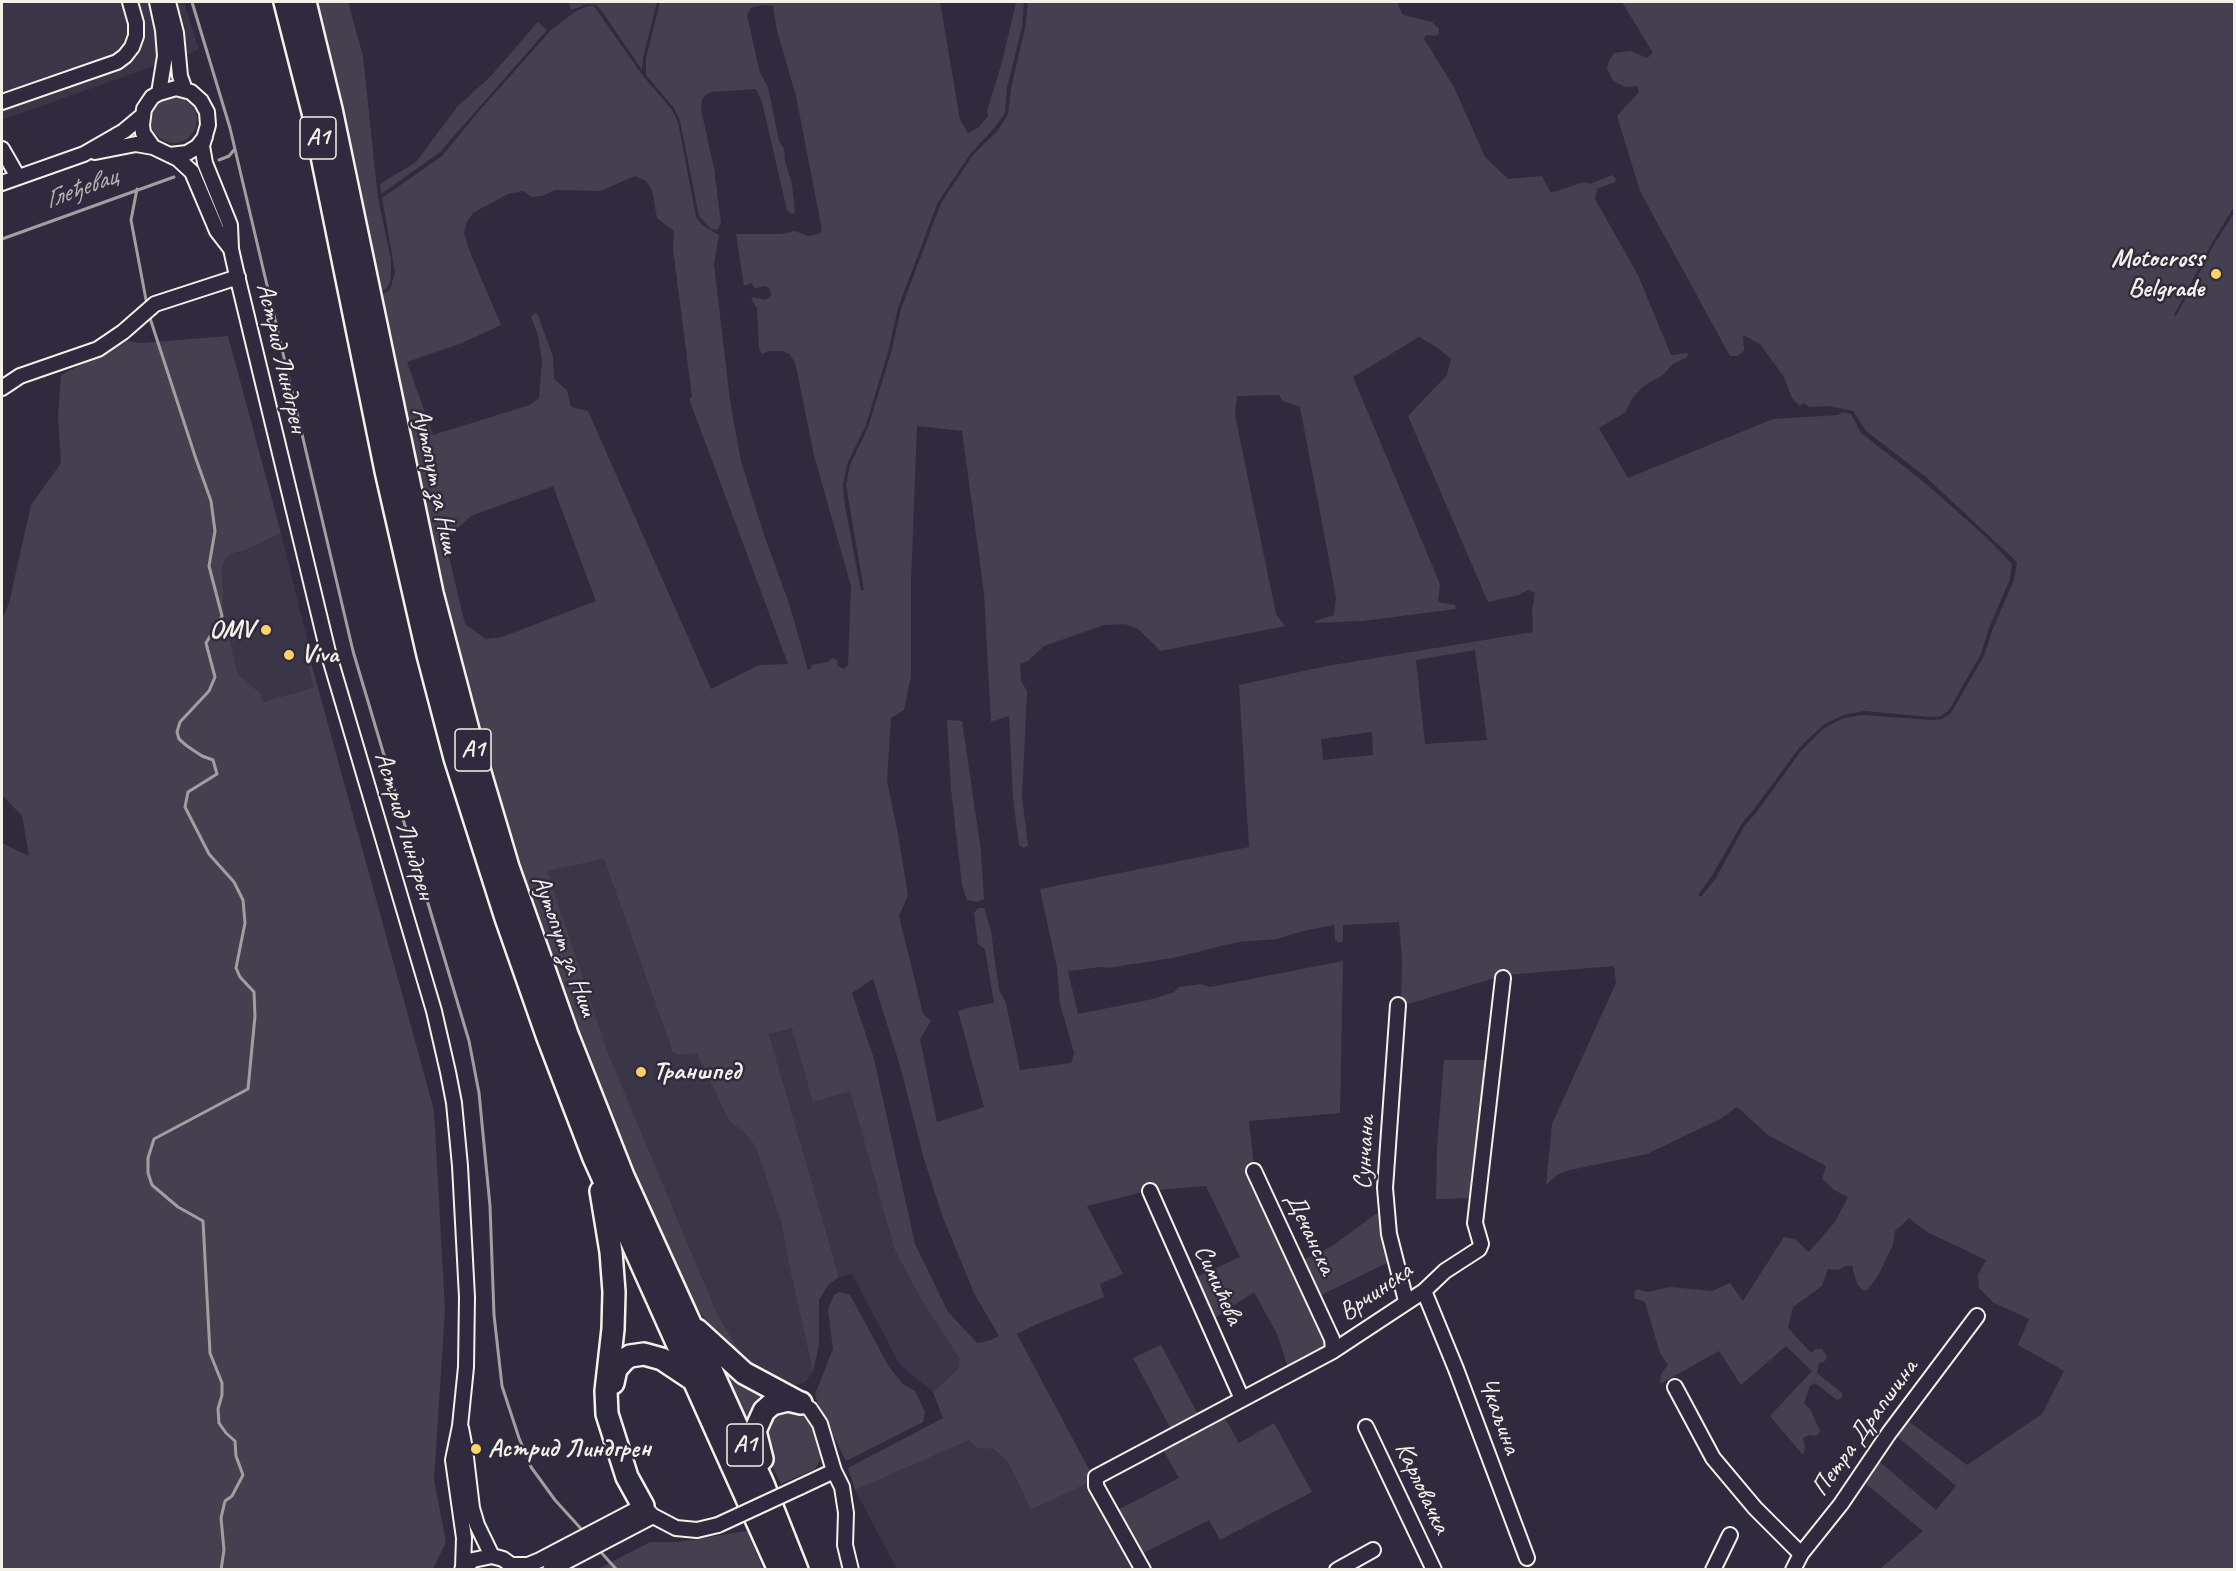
<!DOCTYPE html>
<meta charset="utf-8">
<style>
body{margin:0}
#map{position:relative;width:2236px;height:1571px;overflow:hidden;background:#2f2a3d;font-family:Caveat,sans-serif}
canvas{display:block}
.frame{position:absolute;inset:0;border:3px solid #f4f1e8;pointer-events:none}
</style>
<div id="map">
<canvas width="2236" height="1571"></canvas>
<div class="frame"></div>
</div>
<script>
const c = document.querySelector('canvas').getContext('2d');
c.lineJoin = 'round';
function paint(path, color) { c.fillStyle = color; c.fill(path, 'evenodd'); }
const shape = rows => new Path2D(rows.map(r => 'M' + r).join(''));
function trace(path, color, width, dash) { c.strokeStyle = color; c.lineWidth = width; c.lineCap = dash ? 'butt' : 'round'; c.setLineDash(dash || []); c.stroke(path); }
function write(font, color, halo, rows, align = 'center') {
  c.font = font + ' Caveat,sans-serif'; c.lineWidth = 5; c.setLineDash([]); c.textBaseline = 'middle'; c.strokeStyle = halo; c.fillStyle = color; for (const [text, x, y, turn = 0] of rows) {
    c.save(); c.translate(x, y); c.rotate((+turn || 0) * Math.PI / 180); c.textAlign = isNaN(turn) ? turn : align; if (halo) c.strokeText(text, 0, 0); c.fillText(text, 0, 0); c.restore();
  }
}
paint(shape([
 [2,2,184,2,199,50,2,120],
 [281,533,308,643,304,651,315,686,263,702,260,693,238,674,224,617,222,565,230,554,244,551],
 [604,859,673,1053,680,1055,697,1052,729,1121,743,1131,756,1147,782,1225,789,1265,813,1372,805,1382,793,1386,760,1370,739,1350,718,1316,608,1053,546,871],
 [792,1028,850,1091,895,1251,922,1301,960,1359,958,1369,933,1392,900,1365,852,1274,839,1277,769,1034],
 [970,1439,977,1448,992,1449,1008,1462,1031,1510,1090,1482,1138,1569,897,1569,855,1490]
]), '#3b3647');
paint(shape([
 [316,2,348,2,363,56,378,198,391,260,391,272,390,283,385,290,381,291,379,283,355,159],
 [569,2,657,2,643,58,642,70,601,10,596,5,587,4,571,10],
 [660,2,940,2,960,120,968,133,979,127,988,116,987,111,1002,62,1016,2,1024,2,1022,27,1007,88,1005,113,995,127,971,153,938,202,898,308,888,352,866,425,847,464,843,485,845,506,861,591,864,590,846,485,850,465,868,427,891,353,901,309,941,203,973,155,999,129,1008,114,1011,88,1025,28,1028,2,1398,2,1398,5,1403,15,1432,22,1439,29,1439,34,1435,36,1426,35,1424,39,1454,87,1485,157,1508,179,1542,176,1551,193,1584,182,1590,184,1612,175,1616,179,1615,182,1597,189,1595,199,1638,275,1671,355,1688,353,1687,357,1673,364,1663,375,1645,385,1632,398,1626,412,1599,428,1628,478,1773,419,1838,415,1842,412,1851,414,1861,433,1924,482,1987,538,2012,564,2010,579,1989,628,1981,654,1949,710,1941,716,1931,717,1864,711,1843,715,1823,725,1799,748,1754,809,1742,823,1713,874,1698,895,1701,897,1716,878,1745,825,1756,813,1801,751,1824,728,1844,718,1863,715,1932,720,1942,719,1951,713,1984,656,1992,631,2014,580,2017,562,1926,477,1866,431,1853,411,1829,406,1810,407,1803,403,1800,406,1792,398,1784,377,1760,344,1743,335,1744,350,1738,356,1730,356,1640,191,1617,116,1639,92,1637,86,1625,87,1613,81,1607,68,1609,61,1614,53,1631,51,1647,58,1653,53,1622,2,2234,2,2234,207,2213,241,2174,315,2176,316,2215,243,2234,213,2234,1569,1880,1569,1923,1531,1860,1479,1874,1457,1936,1510,1956,1486,1892,1432,1904,1418,1967,1465,2042,1414,2064,1371,2018,1345,2029,1319,1994,1303,1979,1288,1978,1275,1986,1260,1927,1232,1909,1218,1895,1231,1893,1245,1878,1276,1867,1290,1862,1290,1857,1284,1852,1266,1846,1266,1838,1270,1828,1269,1822,1286,1793,1307,1788,1328,1811,1353,1816,1349,1822,1349,1827,1356,1824,1362,1819,1363,1817,1373,1842,1393,1842,1398,1837,1400,1815,1383,1810,1386,1804,1403,1810,1409,1820,1431,1817,1436,1809,1435,1803,1438,1805,1448,1803,1455,1770,1416,1812,1371,1786,1346,1741,1385,1719,1351,1660,1384,1661,1374,1668,1365,1660,1353,1645,1302,1634,1298,1635,1291,1638,1289,1647,1292,1671,1287,1712,1291,1730,1283,1743,1301,1784,1237,1795,1239,1809,1252,1835,1222,1848,1197,1834,1190,1822,1179,1826,1166,1768,1135,1737,1107,1722,1118,1647,1154,1570,1170,1557,1175,1546,1185,1552,1124,1616,983,1614,966,1505,975,1401,1006,1402,960,1399,922,1343,925,1343,941,1339,943,1335,940,1334,925,1303,931,1277,939,1238,942,1173,958,1107,968,1101,967,1068,971,1078,1014,1153,999,1174,992,1179,987,1201,984,1210,987,1343,961,1340,1113,1249,1121,1254,1166,1330,1350,1289,1370,1277,1334,1254,1292,1212,1320,1194,1278,1240,1257,1206,1186,1146,1191,1087,1206,1123,1274,1100,1284,1104,1297,1039,1323,1017,1334,1093,1477,1090,1482,1031,1510,1008,1462,993,1449,977,1448,969,1440,855,1490,848,1468,943,1418,933,1392,958,1369,960,1359,922,1301,895,1251,850,1091,813,1102,792,1028,769,1034,839,1277,829,1284,819,1300,819,1345,813,1372,789,1265,782,1225,756,1147,743,1131,729,1121,697,1053,680,1055,673,1053,604,859,547,871,608,1053,718,1316,739,1350,760,1370,786,1384,784,1386,760,1376,722,1344,694,1303,664,1239,595,1075,528,887,491,773,427,521,382,294,390,290,395,272,382,198,442,156,480,110,551,30,575,12,587,6,594,6,643,76,672,110,678,122,696,217,702,225,719,235,714,264,730,401,741,461,764,535,789,603,808,670,812,668,811,665,828,662,832,658,837,660,838,666,844,669,848,665,851,586,814,455,795,362,789,354,783,351,769,351,762,354,759,348,757,308,751,299,753,297,766,300,771,295,770,289,766,286,755,288,751,283,744,286,736,234,781,234,795,231,808,236,819,234,822,230,796,96,777,31,773,6,762,5,751,8,747,15,760,73,768,87,779,141,784,149,785,161,792,184,795,212,792,214,787,210,762,102,756,89,711,92,705,95,702,100,701,110,714,168,721,223,717,230,711,229,699,216,680,121,674,108,646,75,646,58],
 [635,176,646,181,652,190,657,218,674,231,673,249,692,397,689,399,788,664,759,665,711,689,588,411,571,407,567,390,554,379,553,357,538,315,535,313,531,317,538,335,542,360,539,398,530,405,433,435,407,362,462,343,501,325,470,252,464,233,467,222,473,213,508,194,523,191,532,197,542,196,555,190,600,191],
 [1419,337,1435,346,1451,359,1447,375,1408,416,1488,602,1519,595,1528,590,1535,593,1532,610,1533,632,1327,666,1239,685,1249,847,1040,889,1057,968,1060,1004,1074,1053,1071,1063,1020,1070,1006,1003,999,990,991,931,984,908,978,908,974,913,978,944,985,949,994,1003,967,1008,958,1011,984,1107,937,1122,920,1039,931,1021,923,1014,899,916,908,895,898,834,887,781,891,718,904,710,911,676,911,581,917,426,962,431,984,593,991,722,1009,716,1013,797,1019,845,1024,848,1028,845,1022,796,1027,691,1021,681,1020,664,1028,661,1044,646,1104,625,1125,624,1138,629,1161,651,1285,626,1276,614,1235,415,1237,396,1279,395,1283,401,1300,407,1336,597,1334,615,1315,621,1315,623,1362,621,1456,609,1455,605,1438,602,1440,584,1353,377],
 [553,486,596,601,502,637,486,639,465,624,445,540,471,516],
 [1475,650,1487,740,1425,744,1416,660],
 [1372,732,1373,755,1323,760,1321,739],
 [873,979,900,1066,924,1159,942,1215,974,1293,999,1336,988,1341,977,1343,948,1312,915,1244,874,1059,852,993],
 [538,22,547,30,439,153,381,194,380,184,416,162,457,107,490,77],
 '151 120a23 23 0 1 1 46 0a23 23 0 1 1-46 0Z',
 [228,336,281,533,244,551,230,554,222,565,224,617,238,674,260,693,263,702,314,687,304,651,307,648,434,1110,445,1310,434,1480,446,1542,433,1569,2,1569,2,843,29,856,22,816,2,795,2,620,9,603,31,505,61,463,58,416,61,375,128,341,141,343],
 [947,720,962,721,981,851,984,899,977,902,967,900,962,885,951,789],
 [1444,1060,1492,1060,1477,1198,1436,1199,1437,1147],
 [1384,1208,1393,1260,1315,1298,1299,1262,1332,1246],
 [839,1292,850,1295,889,1367,903,1384,915,1391,925,1412,923,1422,846,1461,819,1407,815,1394,833,1349,828,1309,834,1295],
 [1161,1345,1200,1418,1172,1431,1133,1358],
 [717,1359,783,1397,759,1404,751,1414,747,1429],
 [775,1410,801,1410,811,1419,823,1454,815,1469,781,1484,762,1445,762,1427],
 [1223,1415,1239,1443,1274,1423,1312,1492,1220,1540,1209,1520,1141,1554,1114,1512,1179,1478,1162,1448],
 [747,1531,763,1569,598,1569,650,1542,678,1542]
]), '#454050');
trace(shape([
 [192,2,230,128,353,651,469,1041,479,1093,490,1206,494,1315,502,1386,519,1438,531,1467,555,1500,584,1532],
 [219,160,229,156,234,150],
 [137,189,131,220,147,305],
 [2,239,174,177],
 [149,315,196,459,211,501,215,531,209,566,222,616,206,643,215,677,209,691,180,722,177,732,179,739,187,746,202,756,213,760,217,774,188,792,185,807,209,854,234,882,243,900,245,923,236,968,240,977,254,992,255,1016,248,1089,154,1139,148,1158,148,1173,152,1185,178,1207,203,1221,210,1353,222,1383,222,1395,218,1409,219,1423,226,1433,235,1441,236,1456,243,1475,232,1496,225,1501,221,1518,224,1550,221,1570],
 [598,1549,617,1570]
]), '#a19ea0', 3);
const minor = shape([
 [157,2,163,30,165,56,159,93],
 [168,2,176,33,180,76,185,90],
 [2,102,117,62,125,56,132,47,136,36,136,23,130,2],
 [2,149,18,177],
 [95,152,136,144,153,147],
 [170,155,187,153,197,147,205,137],
 [2,183,84,154,124,131,142,116],
 [231,249,217,231,192,172,178,159,153,147,143,133,142,125,144,109,152,97,159,93,176,88,191,92,201,101,207,112,208,125,202,146,205,163,230,225,231,249,235,267,328,652,434,1011,448,1072,454,1103,460,1166,467,1297,466,1367,460,1426,453,1460,464,1538,463,1568],
 [2,388,20,376,98,349,123,332,155,304,238,277],
 [1398,1005,1385,1188,1389,1234,1406,1301],
 [1254,1171,1332,1339,1333,1351],
 [1150,1191,1242,1399],
 [1424,1291,1456,1369,1527,1558],
 [1675,1387,1713,1458,1755,1508,1801,1554],
 [801,1403,810,1409,820,1424,834,1471,842,1487,846,1513,845,1545,851,1570],
 [1366,1427,1434,1570],
 [461,1428,465,1449,472,1508,477,1525,492,1556],
 [800,1487,834,1471],
 [513,1565,528,1565,540,1560,643,1506,653,1516,676,1528,697,1530,718,1525],
 [462,1570,473,1560,492,1556,503,1559,518,1570],
 [550,1570,653,1516],
 [1143,1570,1096,1486,1096,1477,1333,1351,1424,1291,1445,1271,1479,1249,1481,1244,1475,1223,1503,978],
 [1337,1570,1373,1550],
 [1713,1570,1730,1535],
 [1793,1570,1801,1554,1841,1504,1889,1433,1977,1316]
]);
const highway = shape([
 [285,2,313,112,386,471,428,655,455,758,506,918,547,1035,594,1158,779,1570],
 [305,2,331,109,432,593,473,749,508,867,567,1034,623,1176,763,1484,797,1570],
 [601,1191,611,1252,614,1292,613,1329,606,1391,607,1414,627,1477,643,1506],
 [697,1330,744,1373,798,1402],
 [613,1383,616,1369,624,1360,630,1356,644,1354,662,1359,695,1381],
 [762,1459,755,1431,764,1411,772,1404,788,1400,801,1403]
]);
trace(minor, '#f4f1e8', 18);
trace(highway, '#f4f1e8', 26);
trace(minor, '#2f2a3d', 14);
trace(highway, '#2f2a3d', 21);
const minorBridge = shape([
 [718,1525,800,1487]
]);
trace(minorBridge, '#f4f1e8', 18, []);
trace(minorBridge, '#2f2a3d', 14);
for (const [x, y, r, color] of [
 [2216,274,6,"#ffd166"],
 [266,630,6,"#ffd166"],
 [289,655,6,"#ffd166"],
 [641,1072,6,"#ffd166"],
 [476,1449,6,"#ffd166"]
]) { const dot = new Path2D(); dot.arc(x, y, r, 0, 2 * Math.PI); c.fillStyle = color; c.fill(dot); trace(dot, '#2f2a3d', 2); }
for (const [x, y, w] of [
 [318,138,36],
 [473,750,36],
 [745,1445,36]
]) { const box = new Path2D(); box.roundRect(x - w / 2, y - 21, w, 42, 4.5); c.fillStyle = '#2f2a3d'; c.fill(box); trace(box, '#f4f1e8', 1.5); }
write('bold 24px', '#f4f1e8', null, [
 ["A1",318,138],
 ["A1",473,750],
 ["A1",745,1445]
]);
write('bold 26px', '#f4f1e8', '#2f2a3d', [
 ["Motocross",2204,259,"right"],
 ["Belgrade",2204,289,"right"],
 ["OMV",254,630,"right"],
 ["Viva",301,655],
 ["Траншпед",653,1072],
 ["Астрид Линдгрен",488,1449]
], 'left');
write('26px', '#f4f1e8', '#2f2a3d', [
 ["Астрид Линдгрен",281,358,77],
 ["Аутопут за Ниш",435,481,78],
 ["Астрид Линдгрен",404,826,73],
 ["Аутопут за Ниш",564,946,70],
 ["Сунчана",1365,1153,-87],
 ["Дечанска",1310,1234,65],
 ["Симићева",1218,1285,66],
 ["Врчинска",1376,1292,-35],
 ["Чкаљина",1499,1416,70],
 ["Петра Драпшина",1865,1428,-54],
 ["Карловачка",1422,1488,65]
]);
write('italic 27px', '#b6b2b2', '#2f2a3d', [
 ["Глеђевац",81,189,-20]
]);
</script>
